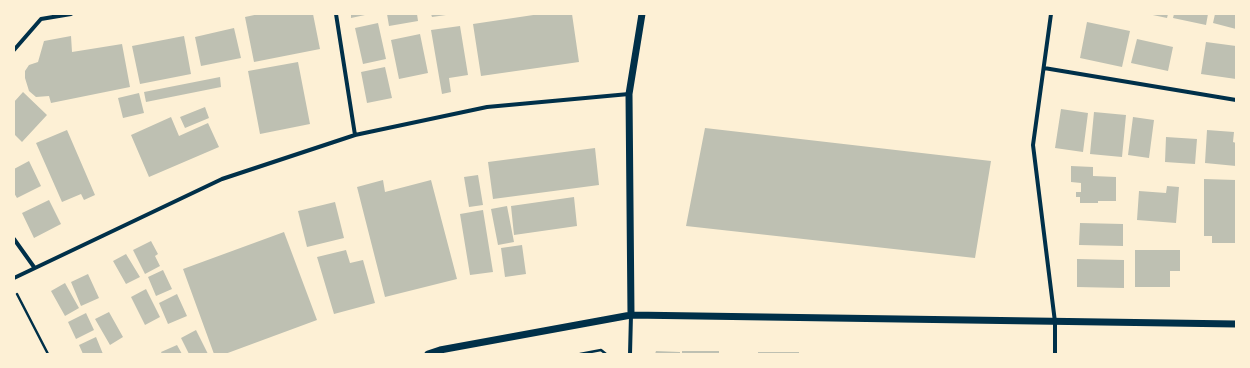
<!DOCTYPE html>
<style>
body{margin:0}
#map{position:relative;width:1250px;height:368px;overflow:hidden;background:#fdf0d5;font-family:Karla,sans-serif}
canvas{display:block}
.frame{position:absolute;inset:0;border:15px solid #fdf0d5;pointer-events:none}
</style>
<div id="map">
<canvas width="1250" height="368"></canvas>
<div class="frame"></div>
</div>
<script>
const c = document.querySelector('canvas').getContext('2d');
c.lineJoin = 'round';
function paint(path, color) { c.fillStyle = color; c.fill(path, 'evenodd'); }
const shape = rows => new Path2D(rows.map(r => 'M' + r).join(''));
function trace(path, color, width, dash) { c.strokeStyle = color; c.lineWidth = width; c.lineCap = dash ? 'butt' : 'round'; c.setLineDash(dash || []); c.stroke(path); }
paint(shape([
 [259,14,313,14,320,49,254,62,245,17],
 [351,14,365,14,365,15,351,18],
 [387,14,417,14,418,21,389,26],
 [431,14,446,14,446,15,432,17],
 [540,14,572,14,579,62,481,76,473,24],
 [1148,14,1168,14,1167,18],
 [1174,14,1208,14,1206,25,1173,18],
 [1215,14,1236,14,1236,29,1213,23],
 [1087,22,1130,31,1122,67,1080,58],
 [378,23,386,59,363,64,355,28],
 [460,26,468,75,449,78,451,92,442,94,431,30],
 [234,28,241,58,201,66,195,37],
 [420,34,428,73,399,79,391,40],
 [71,36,72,52,122,44,130,87,51,103,49,96,36,97,29,91,25,78,25,71,29,65,38,62,44,41],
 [184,36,191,74,140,84,132,46],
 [1137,39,1173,47,1168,71,1131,63],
 [1206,42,1236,46,1236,79,1201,74],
 [298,62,310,124,260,134,248,71],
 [385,67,392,98,367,103,361,72],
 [220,77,221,87,146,102,144,92],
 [23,92,47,115,22,142,14,134,14,102],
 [139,93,144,113,123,118,118,98],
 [205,107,209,118,185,128,180,117],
 [1061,109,1088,113,1083,152,1055,148],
 [1094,112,1126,115,1122,157,1090,154],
 [171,117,179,136,208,123,219,147,149,177,131,135],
 [1133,117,1154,120,1149,158,1128,155],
 [705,128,991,161,975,258,686,226],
 [67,130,95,195,84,200,81,194,62,202,36,143],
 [1207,130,1234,132,1233,142,1236,143,1236,166,1205,163],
 [1166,137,1197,139,1195,164,1165,162],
 [595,148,599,185,493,199,488,162],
 [29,161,41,186,17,198,14,193,14,169],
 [1071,166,1093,167,1093,176,1116,177,1116,201,1098,201,1098,203,1080,203,1080,197,1076,197,1076,192,1081,192,1081,183,1071,182],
 [478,175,483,205,469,207,464,177],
 [1204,179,1236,180,1236,243,1212,243,1212,236,1204,236],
 [383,180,385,192,431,180,457,279,385,297,357,187],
 [1167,186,1179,187,1176,223,1137,220,1139,191,1166,193],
 [574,197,577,226,514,235,511,206],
 [49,200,61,224,34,238,22,213],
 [335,202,344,238,307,247,298,211],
 [507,206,514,242,498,245,491,209],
 [483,210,493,272,470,275,460,214],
 [1080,223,1123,224,1123,246,1079,245],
 [284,232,317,320,225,354,214,354,183,269],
 [151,241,158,254,155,256,160,266,145,274,133,250],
 [522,245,526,274,505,277,501,248],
 [346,250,350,263,363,260,375,303,334,314,317,257],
 [1135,250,1180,250,1180,271,1170,271,1170,287,1135,287],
 [126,254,140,277,126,284,113,261],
 [1077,259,1124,260,1124,288,1077,287],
 [163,270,172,289,156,296,148,277],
 [88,274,99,298,81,306,71,282],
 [65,283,79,308,65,316,51,291],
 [146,289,160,317,145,325,131,297],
 [177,294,187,316,168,324,159,303],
 [109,312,123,337,110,345,95,319],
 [86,313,94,330,76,339,68,322],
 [196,330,208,354,189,354,181,338],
 [96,337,103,354,83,354,79,345],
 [177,345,182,354,162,354,161,352],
 [656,351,680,352,680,354,655,354],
 [682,351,719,351,719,354,682,354],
 [758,352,799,352,799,354,758,354]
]), '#bec0b2');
trace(shape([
 [17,294,48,354],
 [580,354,601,350,606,354]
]), '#003049', 2.5);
trace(shape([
 [336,14,355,135],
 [1051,14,1033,145,1055,322,1055,354],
 [14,50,41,19,71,14],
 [1044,68,1236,100],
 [14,239,34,267],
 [14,278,222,179,355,135,487,107,629,94],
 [630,354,631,315]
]), '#003049', 4);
trace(shape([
 [631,315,629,94,642,14],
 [428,354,440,350,631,315,1236,324]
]), '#003049', 7);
</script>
